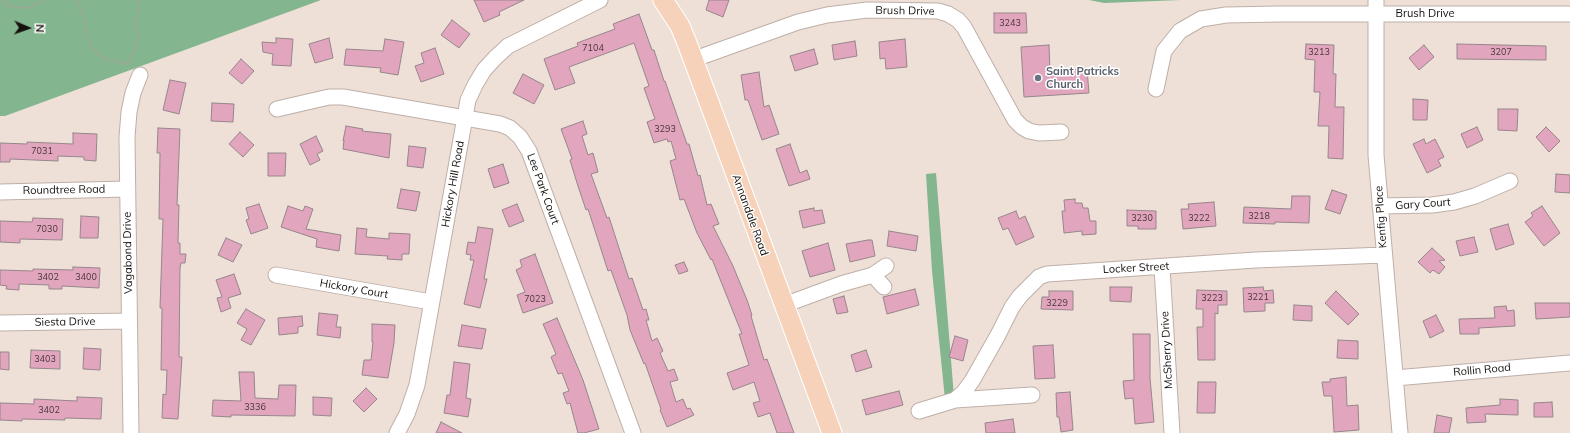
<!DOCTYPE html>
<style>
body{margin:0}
#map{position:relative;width:1570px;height:433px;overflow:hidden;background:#efe0d7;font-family:Mulish,sans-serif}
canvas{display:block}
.north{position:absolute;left:8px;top:8px;width:40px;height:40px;-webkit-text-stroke:3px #fff;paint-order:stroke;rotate:92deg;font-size:11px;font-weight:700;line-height:16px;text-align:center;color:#16110e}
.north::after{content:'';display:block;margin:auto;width:14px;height:18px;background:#16110e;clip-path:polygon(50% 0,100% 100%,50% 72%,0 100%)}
</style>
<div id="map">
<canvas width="1570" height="433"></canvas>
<div class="north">N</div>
</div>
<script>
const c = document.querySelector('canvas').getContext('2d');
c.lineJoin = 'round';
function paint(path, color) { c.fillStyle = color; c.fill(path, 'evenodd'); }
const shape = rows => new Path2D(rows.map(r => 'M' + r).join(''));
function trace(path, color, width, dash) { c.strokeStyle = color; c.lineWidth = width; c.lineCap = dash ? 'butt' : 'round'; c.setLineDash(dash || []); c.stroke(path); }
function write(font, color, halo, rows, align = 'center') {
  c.font = font + ' Mulish,sans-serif'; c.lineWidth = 3; c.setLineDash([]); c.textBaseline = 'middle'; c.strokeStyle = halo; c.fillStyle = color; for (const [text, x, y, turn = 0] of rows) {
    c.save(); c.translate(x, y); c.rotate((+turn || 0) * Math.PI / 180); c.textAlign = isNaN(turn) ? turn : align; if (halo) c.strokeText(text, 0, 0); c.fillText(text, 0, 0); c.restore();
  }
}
paint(shape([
 [0,0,321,0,5,116,0,116],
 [1089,0,1181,0,1104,3],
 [936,173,954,397,945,399,932,271,926,174]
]), '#83b58f');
const building = shape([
 [474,0,524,0,499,12,500,15,484,22,474,0],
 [709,0,729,0,723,17,706,10,709,0],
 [994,13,1026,13,1027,33,994,33,994,13],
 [639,14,652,50,654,50,664,81,665,81,687,144,689,144,698,176,700,175,707,205,711,204,719,224,713,226,733,266,747,300,752,315,751,316,764,360,767,359,794,433,777,433,770,413,758,417,753,403,760,401,754,382,733,390,727,373,749,365,739,334,742,334,712,259,711,260,697,233,684,199,680,200,670,161,676,159,671,141,668,142,667,139,654,143,647,122,655,119,644,88,649,86,634,43,569,67,575,83,555,90,544,59,578,46,577,43,615,29,613,24,639,14],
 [452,20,470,34,459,48,441,35,452,20],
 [276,38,293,39,291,66,272,65,273,54,263,52,262,42,276,43,276,38],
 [329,38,333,58,315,63,309,44,329,38],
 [385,39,404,42,398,75,380,72,381,68,344,65,346,49,383,51,385,39],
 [905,39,907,67,886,69,885,58,880,59,879,42,905,39],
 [855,41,857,56,834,60,832,45,855,41],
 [1306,44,1334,45,1333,74,1336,74,1335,107,1344,107,1343,159,1328,158,1329,126,1318,126,1320,92,1314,92,1315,60,1305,59,1306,44],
 [1457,44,1546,46,1546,60,1457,59,1457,44],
 [1049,45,1050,71,1087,69,1089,93,1024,97,1021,47,1049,45],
 [1424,45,1434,57,1419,70,1409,58,1424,45],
 [435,48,444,74,421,82,415,66,424,63,421,53,435,48],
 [814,49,818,64,795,71,790,56,814,49],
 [241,59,254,71,242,84,229,73,241,59],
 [759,72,764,107,769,105,779,134,762,140,748,100,745,100,741,75,759,72],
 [523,74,544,85,534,104,513,93,523,74],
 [170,80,186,83,179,114,163,110,170,80],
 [1413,99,1428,100,1427,120,1413,120,1413,99],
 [212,103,234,104,233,122,211,121,212,103],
 [1498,109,1518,109,1517,131,1498,130,1498,109],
 [583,121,587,134,582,136,588,155,593,153,598,172,591,174,607,218,609,217,629,279,632,278,643,310,646,309,649,320,646,320,652,341,657,338,663,351,660,353,668,371,674,369,678,380,670,382,676,402,683,399,687,409,690,408,694,415,667,427,660,410,661,409,645,363,644,364,630,330,627,315,611,270,608,271,588,209,586,210,577,183,570,160,572,159,561,129,583,121],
 [346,126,363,129,362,131,391,134,389,158,343,149,344,140,343,141,346,126],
 [1477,127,1483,140,1467,148,1461,134,1477,127],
 [1546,127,1560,141,1549,152,1536,137,1546,127],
 [158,128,180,129,177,205,179,205,178,243,180,243,180,254,186,254,185,263,181,263,180,268,179,357,182,357,178,419,162,418,163,394,166,395,167,370,161,370,162,308,160,308,163,219,159,219,160,153,157,153,158,128],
 [240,132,254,145,243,157,229,144,240,132],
 [73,133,97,134,96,161,84,160,84,157,58,156,58,161,10,159,10,162,0,162,0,143,27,144,27,142,73,144,73,133],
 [316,136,323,151,317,154,320,160,310,165,300,144,316,136],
 [1424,139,1426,144,1435,139,1444,157,1438,160,1441,166,1427,173,1413,144,1424,139],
 [790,144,800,173,807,170,810,179,789,186,776,149,790,144],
 [409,146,426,148,423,168,407,166,409,146],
 [268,153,286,153,285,176,268,176,268,153],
 [503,164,509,183,494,188,488,169,503,164],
 [1556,174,1570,175,1570,193,1555,192,1556,174],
 [401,189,420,192,416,211,397,208,401,189],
 [1332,190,1347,195,1340,214,1325,209,1332,190],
 [1292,196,1310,196,1309,223,1275,222,1275,224,1243,223,1244,207,1291,209,1292,196],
 [1075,199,1075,203,1082,203,1083,208,1088,208,1090,221,1096,221,1096,234,1082,235,1082,231,1064,233,1062,211,1065,211,1064,200,1075,199],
 [1214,202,1216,226,1183,229,1181,209,1189,209,1188,204,1214,202],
 [259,204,268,228,251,234,246,220,249,219,246,208,259,204],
 [517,204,524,221,509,227,502,210,517,204],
 [288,206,303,211,305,206,313,209,306,229,341,235,339,251,316,247,317,239,281,227,288,206],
 [1542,206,1560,233,1544,246,1525,222,1533,216,1531,213,1542,206],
 [814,208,814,211,822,210,825,223,803,228,799,211,814,208],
 [1127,210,1156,211,1156,229,1138,229,1138,226,1127,226,1127,210],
 [1016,211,1019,219,1025,216,1034,237,1016,245,1008,228,1003,230,998,218,1016,211],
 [81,216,99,217,98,238,80,238,81,216],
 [33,218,63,219,62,240,20,239,20,243,0,242,0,221,32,222,33,218],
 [1508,224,1514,244,1496,250,1490,229,1508,224],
 [478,227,493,229,484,279,487,279,480,308,464,304,474,260,470,260,471,255,466,254,468,242,475,243,478,227],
 [357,228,367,229,366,237,389,239,389,233,410,234,409,254,402,254,402,260,387,259,388,256,355,254,357,228],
 [889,231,918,236,916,251,887,246,889,231],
 [1474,237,1478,252,1460,256,1456,241,1474,237],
 [226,238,242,245,233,262,218,255,226,238],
 [868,240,872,240,875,256,850,262,846,244,868,240],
 [828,243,835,270,810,277,802,251,828,243],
 [1432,248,1445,260,1439,261,1445,267,1439,274,1433,270,1430,273,1418,262,1432,248],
 [535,254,553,303,523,313,517,295,525,292,516,270,522,267,520,260,535,254],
 [684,262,688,271,679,274,675,265,684,262],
 [73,267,100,268,99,288,62,286,62,289,49,289,49,285,19,284,19,290,6,289,7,286,0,285,0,270,33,271,33,269,73,270,73,267],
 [234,274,241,294,228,298,231,308,221,312,217,298,222,297,216,280,234,274],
 [1110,287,1132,287,1131,302,1110,301,1110,287],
 [1263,287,1264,291,1273,290,1274,303,1265,303,1265,311,1244,312,1243,288,1263,287],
 [915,289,919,305,887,314,883,297,915,289],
 [1197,290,1227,291,1227,305,1218,305,1218,314,1215,313,1215,360,1198,360,1197,327,1203,327,1203,309,1196,309,1197,290],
 [1049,291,1073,291,1073,310,1041,309,1042,297,1049,297,1049,291],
 [1336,291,1359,314,1348,325,1325,303,1336,291],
 [844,296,848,312,837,314,833,299,844,296],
 [1535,303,1570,303,1570,317,1536,319,1535,303],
 [1294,305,1312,306,1312,321,1293,320,1294,305],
 [1506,306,1507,311,1514,310,1515,326,1479,328,1479,334,1460,334,1459,319,1495,318,1494,307,1506,306],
 [246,309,265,320,251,345,241,340,247,329,237,323,246,309],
 [319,313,338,315,336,327,341,327,340,338,317,335,319,313],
 [1436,315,1444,331,1430,338,1423,321,1436,315],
 [302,316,303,326,298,327,298,333,279,335,278,318,302,316],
 [557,318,583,380,599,429,584,433,578,433,570,403,567,404,563,393,569,391,562,373,558,374,551,357,556,354,543,324,557,318],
 [372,324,395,325,394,343,388,378,362,375,364,360,371,360,373,342,372,342,372,324],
 [462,325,486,329,482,349,458,346,462,325],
 [1133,334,1150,334,1150,378,1154,422,1135,424,1133,398,1125,399,1123,381,1134,380,1133,334],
 [955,336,968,340,963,361,949,357,955,336],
 [1338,340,1358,341,1358,359,1337,358,1338,340],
 [1053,345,1055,378,1035,379,1033,346,1053,345],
 [84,348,101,349,100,370,83,369,84,348],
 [31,350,60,351,60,369,30,368,31,350],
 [866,350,872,367,856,372,851,355,866,350],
 [0,352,9,352,9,370,0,369,0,352],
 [454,362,470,364,466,398,471,399,468,417,444,413,447,395,450,395,454,362],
 [239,372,254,372,255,398,278,399,279,385,296,385,295,416,231,415,231,417,212,416,213,400,241,401,239,372],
 [1346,377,1347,406,1358,405,1359,430,1334,432,1332,396,1324,396,1322,382,1330,382,1330,379,1346,377],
 [1198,382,1216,382,1215,413,1197,413,1198,382],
 [366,388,377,399,364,412,353,401,366,388],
 [899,391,903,405,866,415,862,400,899,391],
 [1070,392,1073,430,1061,432,1059,417,1057,417,1056,393,1070,392],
 [77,397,102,398,101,419,65,418,65,420,22,419,22,421,0,420,0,403,34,404,34,399,77,401,77,397],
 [313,397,332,398,331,416,313,415,313,397],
 [1500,399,1518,400,1518,415,1485,414,1486,422,1467,423,1466,408,1500,405,1500,399],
 [1552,402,1553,417,1534,417,1534,403,1552,402],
 [1437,415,1452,418,1449,433,1434,433,1437,415],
 [1013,419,1015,433,986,433,985,423,1013,419],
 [441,422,462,433,436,433,441,422]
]);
paint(building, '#e1a5bd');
trace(building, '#96868c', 1);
const minor = shape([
 [1376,0,1376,155,1400,433],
 [692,60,798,22,827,15,867,10,938,11,948,14,958,20,964,27,1015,120,1022,127,1029,131,1039,133,1061,132],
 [1156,89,1164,51,1180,31,1201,19,1226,15,1279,14,1570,14],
 [277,109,329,97,343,97,500,124,510,128,520,137,529,151,633,433],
 [0,192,127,189],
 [1380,206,1432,205,1454,202,1475,196,1510,181],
 [1162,267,1172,433],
 [276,275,431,302],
 [873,275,884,287],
 [784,305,841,284,873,275,886,266],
 [0,323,129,321],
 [1395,378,1570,363],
 [955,400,963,393,972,381,998,335,1012,307,1020,296,1039,277,1047,274,1256,260,1384,255],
 [919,411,955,400,1032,395],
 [131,433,127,137,129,112,133,93,140,75],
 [397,433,407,414,417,385,465,117,468,100,475,85,484,70,495,58,508,46,600,0]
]);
const major = shape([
 [663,0,680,26,687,43,832,433]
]);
trace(minor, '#beafa8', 17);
trace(major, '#fff', 21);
trace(shape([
 [3,0,9,6,28,8,44,0],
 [76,0,84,15,85,31,89,44,98,54,109,60,127,64,138,42,136,23,139,0]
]), '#aa9e97', 2, [2, 2]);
trace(minor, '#fff', 15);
trace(major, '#f7d2ba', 19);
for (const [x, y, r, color] of [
 [1038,78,4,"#6b7280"]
]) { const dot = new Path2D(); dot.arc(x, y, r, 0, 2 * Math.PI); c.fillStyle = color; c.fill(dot); trace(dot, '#fff', 1.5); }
write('9px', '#49363a', null, [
 ["3243",1010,23],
 ["7104",593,48],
 ["3213",1319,52],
 ["3207",1501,52],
 ["3293",665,129],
 ["7031",42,151],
 ["3218",1259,216],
 ["3230",1142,218],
 ["3222",1199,218],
 ["7030",47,229],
 ["3402",48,277],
 ["3400",86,277],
 ["3221",1258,297],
 ["3223",1212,298],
 ["7023",535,299],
 ["3229",1057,303],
 ["3403",45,359],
 ["3336",255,407],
 ["3402",49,410]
]);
write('11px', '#16110e', '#fff', [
 ["Brush Drive",905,11,1],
 ["Brush Drive",1425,14],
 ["Hickory Hill Road",453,184,-80],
 ["Lee Park Court",543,189,70],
 ["Roundtree Road",64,190,-1],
 ["Gary Court",1423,204,-4],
 ["Annandale Road",750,215,70],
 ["Kenfig Place",1381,217,-94],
 ["Vagabond Drive",128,253,-91],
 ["Locker Street",1136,268,-3],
 ["Hickory Court",354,289,10],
 ["Siesta Drive",65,322,-1],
 ["McSherry Drive",1167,350,-93],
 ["Rollin Road",1482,370,-5]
]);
write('bold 11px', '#5b616d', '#fff', [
 ["Saint Patricks",1046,72],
 ["Church",1046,85]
], 'left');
</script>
